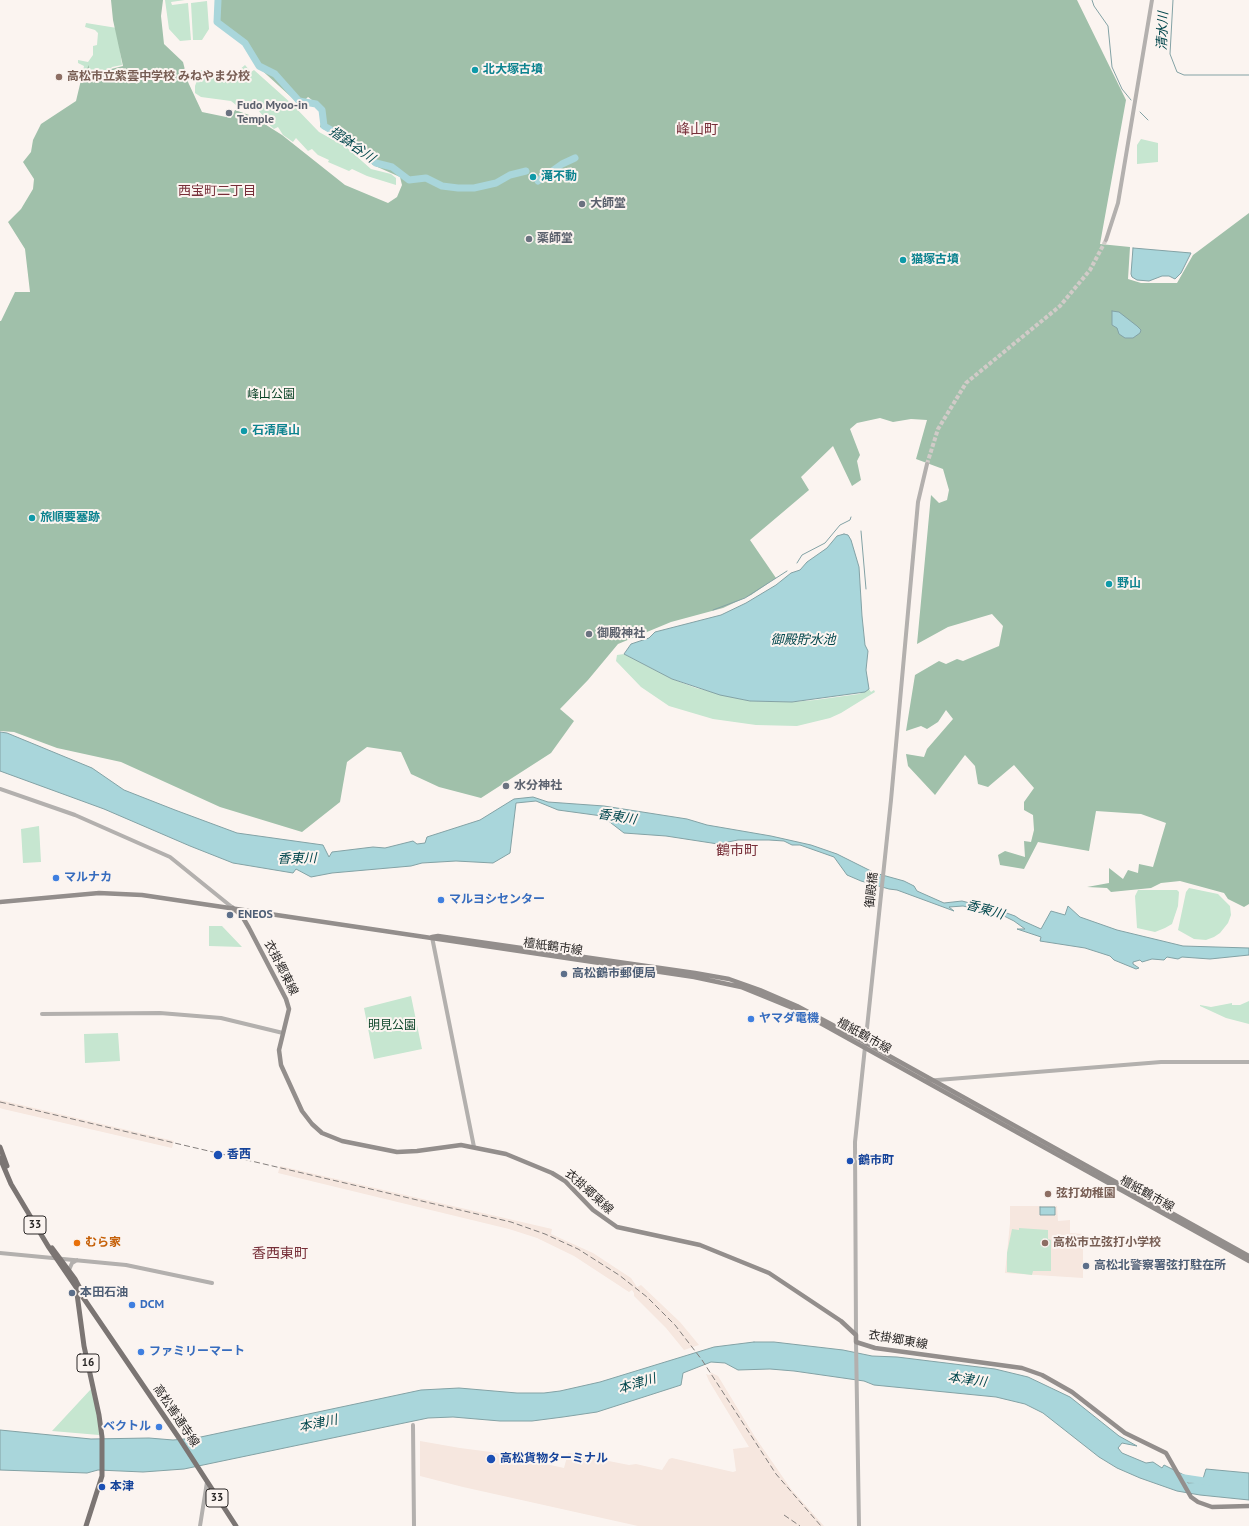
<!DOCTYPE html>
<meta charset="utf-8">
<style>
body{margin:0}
canvas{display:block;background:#fbf4f0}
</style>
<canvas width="1249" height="1526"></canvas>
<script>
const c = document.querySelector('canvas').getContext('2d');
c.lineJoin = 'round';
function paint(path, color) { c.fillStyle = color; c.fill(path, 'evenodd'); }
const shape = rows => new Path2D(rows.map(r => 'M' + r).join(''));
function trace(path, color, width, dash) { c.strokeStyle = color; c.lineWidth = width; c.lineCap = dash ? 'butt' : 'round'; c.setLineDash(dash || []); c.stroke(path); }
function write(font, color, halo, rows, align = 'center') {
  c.font = font + ' "PT Sans","Noto Sans JP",sans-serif'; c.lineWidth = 4; c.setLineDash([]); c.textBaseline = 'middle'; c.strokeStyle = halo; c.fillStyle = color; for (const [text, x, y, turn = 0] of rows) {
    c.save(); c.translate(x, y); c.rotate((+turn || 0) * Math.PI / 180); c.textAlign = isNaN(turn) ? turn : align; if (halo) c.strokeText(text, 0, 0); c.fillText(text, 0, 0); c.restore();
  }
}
paint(shape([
 [0,1100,174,1141,172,1148,3,1109,0,1108],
 [280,1166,552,1229,551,1234,593,1253,631,1278,637,1287,641,1285,680,1322,699,1345,684,1350,666,1328,634,1296,634,1293,632,1290,629,1292,574,1256,537,1238,509,1229,278,1173],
 [1010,1206,1057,1206,1058,1221,1070,1220,1070,1233,1083,1234,1083,1278,1005,1273,1010,1223],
 [710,1372,718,1376,755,1437,791,1489,824,1526,638,1526,463,1487,420,1476,420,1441,460,1448,491,1452,564,1468,568,1453,629,1465,636,1464,662,1470,669,1459,672,1458,733,1472,736,1471,733,1449,749,1447,709,1381,706,1374,709,1375,711,1374]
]), '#f6e7df');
paint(shape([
 [165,0,185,0,171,2,172,5,188,3,191,40,180,41,169,29],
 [207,1,209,29,202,40,193,40,191,3],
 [86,23,117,28,122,65,112,67,107,73,96,78,90,78,83,71,84,66,78,63,78,60,88,62,93,55,93,46,97,45,98,33,95,30,85,27],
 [245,65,251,72,254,70,292,104,319,132,346,147,371,169,391,174,396,178,396,185,367,176,352,169,349,171,328,162,329,160,318,155,312,149,308,151,296,138,293,142,283,135,278,127,274,129,267,123,264,117,258,110,236,105,231,101,201,97,195,93,195,86,201,70,216,75,224,83],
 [1141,139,1158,143,1158,162,1137,164,1137,145],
 [624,654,672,679,696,688,750,701,792,702,815,700,859,694,869,689,871,692,874,690,875,692,841,713,830,718,797,726,756,725,713,719,669,706,641,687,616,661,617,655],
 [39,826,41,862,23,863,21,829],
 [1189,888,1218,894,1230,906,1231,915,1228,923,1220,933,1214,937,1206,940,1194,939,1178,930,1186,892],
 [1138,890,1177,890,1179,892,1178,906,1172,924,1165,928,1155,932,1137,928,1135,896],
 [209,926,222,926,242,947,209,946],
 [411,996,422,1049,374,1059,364,1008],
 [1249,1001,1249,1024,1226,1018,1200,1006,1200,1005,1211,1007,1232,1003,1232,1005,1240,1005],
 [118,1033,120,1061,85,1063,84,1034],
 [1019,1228,1048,1230,1048,1239,1051,1240,1051,1271,1033,1271,1032,1275,1007,1272,1007,1253,1012,1229,1019,1230],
 [91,1389,98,1417,99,1435,52,1431]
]), '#c6e6d0');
paint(shape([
 [111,0,163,0,161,16,164,44,183,62,188,82,202,112,231,118,235,110,252,116,282,135,345,185,388,203,397,197,402,185,400,177,373,165,351,146,320,127,322,119,321,107,308,97,300,105,256,65,245,44,223,30,216,22,214,18,216,0,1077,0,1126,100,1100,244,1130,247,1128,279,1141,283,1177,283,1193,255,1249,213,1249,904,1244,907,1228,899,1224,893,1180,881,1161,883,1151,888,1111,892,1107,888,1087,887,1109,883,1109,868,1123,879,1128,870,1138,873,1139,864,1153,867,1166,823,1141,814,1096,811,1089,851,1038,842,1024,869,1000,865,998,855,1005,851,1025,857,1024,841,1031,842,1034,830,1033,815,1024,810,1024,802,1034,788,1014,765,988,787,978,784,975,766,965,755,935,795,908,766,906,754,924,757,927,749,953,719,946,710,938,722,927,729,921,726,906,731,915,675,939,661,946,664,957,659,963,661,999,646,1003,626,992,614,948,627,917,644,931,495,939,503,947,500,949,490,943,469,916,459,927,420,911,419,893,422,880,418,857,423,850,429,860,455,857,461,861,480,852,486,833,446,801,477,809,490,750,540,776,578,751,595,723,608,671,622,618,644,588,680,560,709,574,721,551,753,481,798,439,787,411,774,401,752,367,747,347,762,340,802,302,832,220,807,121,762,57,748,14,732,0,731,0,321,1,321,15,292,30,292,25,249,8,222,21,209,33,189,34,179,23,162,31,152,33,140,41,124,76,101,81,80,89,65,89,74,93,83,107,70,123,66,113,20]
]), '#a0c0aa');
const water = shape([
 [1133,248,1191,253,1181,273,1175,279,1169,276,1162,276,1149,281,1137,280,1132,277,1131,274,1133,248],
 [1112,311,1119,312,1137,326,1141,330,1140,333,1133,338,1125,338,1119,334,1117,328,1112,325,1112,311],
 [844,534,848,535,851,540,859,567,862,616,865,645,868,651,866,670,869,689,865,692,792,702,750,701,720,695,672,679,624,654,631,644,649,638,655,632,721,615,746,603,776,585,791,573,800,570,807,562,827,548,837,536,844,534],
 [0,732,7,733,92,768,124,790,175,810,237,833,323,845,329,857,332,852,373,847,385,848,413,841,417,844,425,843,427,837,480,820,514,799,533,797,548,802,604,806,687,819,707,825,771,836,811,845,837,854,875,873,904,881,914,886,917,891,944,903,962,901,985,907,990,907,1015,916,1021,920,1041,929,1051,911,1065,915,1068,906,1080,917,1117,930,1183,946,1249,948,1249,955,1210,959,1182,957,1178,959,1167,957,1164,960,1152,959,1142,962,1140,960,1133,962,1133,964,1139,968,1136,969,1114,960,1110,956,1085,948,1040,941,1041,937,1017,929,1025,929,1014,921,1002,915,963,906,949,907,954,911,897,890,889,889,861,881,847,875,834,857,800,845,792,845,784,841,769,840,738,840,718,844,666,836,624,833,602,816,558,810,536,801,516,803,510,853,493,863,456,861,422,863,411,866,332,873,311,877,296,869,293,873,233,863,190,846,104,809,0,771,0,732],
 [1040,1207,1055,1207,1055,1215,1040,1215,1040,1207],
 [754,1342,774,1342,843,1350,872,1356,897,1357,995,1369,1028,1377,1070,1397,1119,1436,1137,1446,1122,1443,1118,1448,1122,1453,1146,1463,1153,1462,1162,1468,1164,1465,1186,1476,1188,1483,1202,1482,1206,1469,1249,1473,1249,1500,1200,1495,1177,1491,1140,1478,1117,1468,1099,1457,1043,1413,1025,1404,996,1397,874,1385,864,1381,794,1371,770,1369,738,1370,725,1363,711,1362,683,1373,681,1385,597,1412,563,1417,532,1421,500,1421,453,1417,428,1418,184,1469,143,1472,98,1470,87,1473,0,1470,0,1430,91,1439,149,1438,173,1440,196,1438,421,1390,459,1388,517,1393,544,1393,560,1391,600,1382,714,1347,754,1342]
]);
paint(water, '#a9d6db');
trace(water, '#83a2a5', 1);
trace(shape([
 [1092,0,1094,6,1108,26,1112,67,1122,89,1131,100],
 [1173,0,1170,54,1177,72,1184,75,1249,75],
 [1140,112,1148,120],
 [861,531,866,589],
 [797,563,802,555,825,543,840,525,850,520,851,517],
 [713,610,745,598,787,571]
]), '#83a2a5', 1);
trace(shape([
 [218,0,217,22,245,43,259,66,275,74,299,101,316,104,322,110,324,126,349,140,376,163,392,167,409,180,426,178,442,186,458,188,474,188,496,183,510,175,526,171],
 [538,181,562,164,575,158],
 [1178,1477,1211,1482]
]), '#a9d6db', 7);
trace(shape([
 [927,464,938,429,966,383,1060,306,1090,270,1106,240]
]), '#d1cbc8', 4, [4, 2]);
trace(shape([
 [1106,240,1118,203,1152,0],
 [0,789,75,815,170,857,233,908],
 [432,937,474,1147],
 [42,1014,160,1013,221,1018,283,1033],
 [925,1081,1161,1062,1249,1062],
 [0,1253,126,1265,212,1283],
 [69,1270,72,1263,77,1260],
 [856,1335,855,1142,891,800,918,502,927,464],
 [856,1342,859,1526],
 [413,1425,414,1526],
 [200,1526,207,1482]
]), '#b3b0ae', 4);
trace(shape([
 [0,902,99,893,142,895,694,977,741,987,795,1009,1249,1261],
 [233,908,242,916,249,928,286,999,289,1009,279,1050,281,1065,302,1111,312,1124,322,1133,342,1141,397,1152,417,1151,461,1145,506,1154,552,1173,565,1181,593,1210,617,1227,700,1245,769,1273,841,1321,856,1335,856,1342,875,1348,1022,1368,1042,1375,1072,1392,1125,1433,1166,1453,1191,1497,1198,1502,1212,1507,1249,1506],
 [432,937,438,936,695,973,729,979,760,990,797,1006,857,1038,1249,1256]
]), '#938e8c', 4.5);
trace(shape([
 [0,1147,7,1166],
 [0,1158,11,1184,48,1246,179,1438,236,1526],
 [52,1248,75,1279,84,1296],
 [75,1279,84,1346,99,1415,102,1437,102,1476,86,1526]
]), '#7b7573', 5);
trace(shape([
 [0,1102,511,1222,545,1234,578,1249,619,1275,647,1297,675,1325,702,1360,776,1474,821,1526],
 [784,1515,800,1526]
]), '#847f7d', 1, [6, 3]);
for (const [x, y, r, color] of [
 [475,70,4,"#0f9aa8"],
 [59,77,4,"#8d6e63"],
 [229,113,4,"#6b7280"],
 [533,177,4,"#0f9aa8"],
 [582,204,4,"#6b7280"],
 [529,239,4,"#6b7280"],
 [903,260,4,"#0f9aa8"],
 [244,431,4,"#0f9aa8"],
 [32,518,4,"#0f9aa8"],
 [1109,584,4,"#0f9aa8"],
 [589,634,4,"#6b7280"],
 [506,786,4,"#6b7280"],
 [56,878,4,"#3f7fe0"],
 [441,900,4,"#3f7fe0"],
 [230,915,4,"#5c6f8a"],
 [564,974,4,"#5c6f8a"],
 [751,1019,4,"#3f7fe0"],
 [218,1155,5,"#1a4fb4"],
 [850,1161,4,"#1a4fb4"],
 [1048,1194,4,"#8d6e63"],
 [77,1243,4,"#e8710a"],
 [1045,1243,4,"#8d6e63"],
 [1086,1266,4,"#5c6f8a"],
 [72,1293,4,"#5c6f8a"],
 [132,1305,4,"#3f7fe0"],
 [141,1352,4,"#3f7fe0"],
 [159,1427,4,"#3f7fe0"],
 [491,1459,5,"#1a4fb4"],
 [102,1487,4,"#1a4fb4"]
]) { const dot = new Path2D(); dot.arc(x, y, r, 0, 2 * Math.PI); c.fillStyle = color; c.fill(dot); trace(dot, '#fbf4f0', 1.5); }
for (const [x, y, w] of [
 [35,1225,22],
 [88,1363,22],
 [217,1498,22]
]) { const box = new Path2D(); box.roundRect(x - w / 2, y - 9, w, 18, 3); c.fillStyle = '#fbf4f0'; c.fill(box); trace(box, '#2a2726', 1); }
write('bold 11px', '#2a2726', null, [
 ["33",35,1225],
 ["16",88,1363],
 ["33",217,1498]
]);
write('bold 12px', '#0d838f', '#fbf4f0', [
 ["北大塚古墳",483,70],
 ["滝不動",541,177],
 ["猫塚古墳",911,260],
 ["石清尾山",252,431],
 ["旅順要塞跡",40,518],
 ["野山",1117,584]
], 'left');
write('bold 12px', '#785e54', '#fbf4f0', [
 ["高松市立紫雲中学校 みねやま分校",67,77],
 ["弦打幼稚園",1056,1194],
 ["高松市立弦打小学校",1053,1243]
], 'left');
write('bold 12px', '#5b616d', '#fbf4f0', [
 ["Fudo Myoo-in",237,106],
 ["Temple",237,120],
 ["大師堂",590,204],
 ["薬師堂",537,239],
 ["御殿神社",597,634],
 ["水分神社",514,786]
], 'left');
write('12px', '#043e21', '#fbf4f0', [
 ["峰山公園",271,395],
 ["明見公園",392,1026]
]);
write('bold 12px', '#366cbe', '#fbf4f0', [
 ["マルナカ",64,878],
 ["マルヨシセンター",449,900],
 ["ヤマダ電機",759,1019],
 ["DCM",140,1305],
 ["ファミリーマート",149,1352],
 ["ベクトル",151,1427,"right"]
], 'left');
write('12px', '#2a2726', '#fbf4f0', [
 ["御殿橋",872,890,-84],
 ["檀紙鶴市線",553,947,8],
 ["衣掛郷東線",281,968,63],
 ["檀紙鶴市線",864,1036,29],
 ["衣掛郷東線",589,1192,42],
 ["檀紙鶴市線",1147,1194,29],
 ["衣掛郷東線",898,1340,10],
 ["高松善通寺線",176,1416,56]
]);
write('bold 12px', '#4e5e75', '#fbf4f0', [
 ["ENEOS",238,915],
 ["高松鶴市郵便局",572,974],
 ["高松北警察署弦打駐在所",1094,1266],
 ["本田石油",80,1293]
], 'left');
write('bold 12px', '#164399', '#fbf4f0', [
 ["香西",227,1155],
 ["鶴市町",858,1161],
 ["高松貨物ターミナル",500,1459],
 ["本津",110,1487]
], 'left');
write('bold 12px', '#c56008', '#fbf4f0', [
 ["むら家",85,1243]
], 'left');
write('italic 13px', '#00464c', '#fbf4f0', [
 ["清水川",1163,31,-88],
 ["摺鉢谷川",352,145,35],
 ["御殿貯水池",803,640],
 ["香東川",617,817,9],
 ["香東川",297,859,-1],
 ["香東川",985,910,16],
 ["本津川",967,1380,8],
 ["本津川",637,1384,-17],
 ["本津川",318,1424,-12]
]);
write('13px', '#772f39', '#fbf4f0', [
 ["西宝町二丁目",217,191]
]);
write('14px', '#772f39', '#fbf4f0', [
 ["峰山町",697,130],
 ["鶴市町",737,851],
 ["香西東町",280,1254]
]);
</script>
